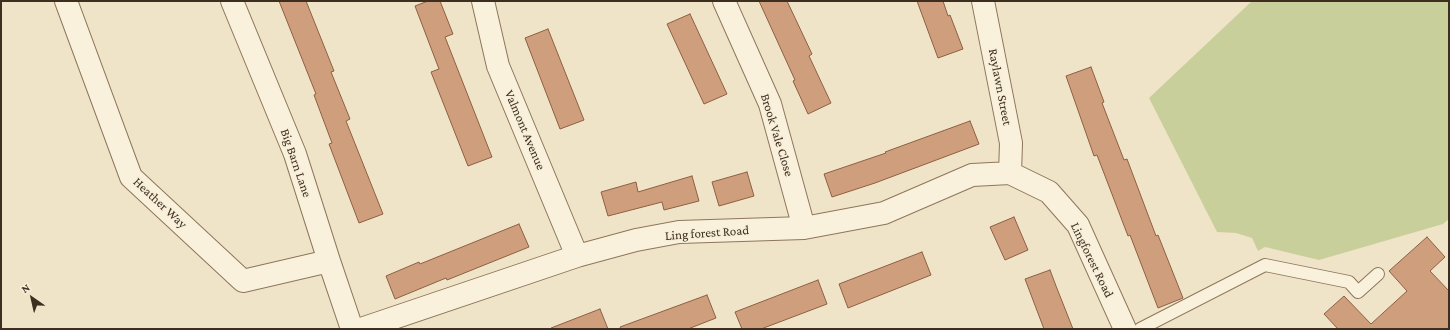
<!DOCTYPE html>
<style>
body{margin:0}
#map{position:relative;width:1450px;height:330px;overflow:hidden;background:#f0e4c8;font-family:"Crimson Pro",serif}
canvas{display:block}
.frame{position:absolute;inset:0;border:2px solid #3d2e20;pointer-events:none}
.north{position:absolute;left:12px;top:278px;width:40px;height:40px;-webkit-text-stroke:3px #f7eed8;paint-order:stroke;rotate:326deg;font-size:11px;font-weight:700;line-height:16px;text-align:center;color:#3d2e20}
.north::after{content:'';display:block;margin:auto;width:14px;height:18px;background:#3d2e20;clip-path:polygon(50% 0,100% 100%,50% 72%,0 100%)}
</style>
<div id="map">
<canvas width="1450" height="330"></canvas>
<div class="frame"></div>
<div class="north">N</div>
</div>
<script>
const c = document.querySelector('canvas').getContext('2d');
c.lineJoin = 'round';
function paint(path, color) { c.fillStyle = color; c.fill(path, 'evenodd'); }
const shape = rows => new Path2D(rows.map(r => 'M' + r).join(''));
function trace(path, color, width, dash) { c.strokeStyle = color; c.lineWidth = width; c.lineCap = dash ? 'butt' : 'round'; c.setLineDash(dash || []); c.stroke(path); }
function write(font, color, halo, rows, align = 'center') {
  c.font = font + ' "Crimson Pro",serif'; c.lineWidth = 3; c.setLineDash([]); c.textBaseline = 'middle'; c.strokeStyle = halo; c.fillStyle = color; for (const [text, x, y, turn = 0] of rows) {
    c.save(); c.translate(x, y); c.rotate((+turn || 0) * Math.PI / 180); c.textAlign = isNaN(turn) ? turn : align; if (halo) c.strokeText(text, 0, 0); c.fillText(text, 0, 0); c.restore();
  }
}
paint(shape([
 [1252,1,1449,1,1449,219,1443,224,1319,260,1265,247,1258,251,1252,238,1236,233,1217,232,1149,98]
]), '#c9cf9b');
const building = shape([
 [279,1,306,1,334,71,331,72,350,119,346,121,383,214,359,223,329,144,332,143,314,95,316,94,279,1],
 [428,1,440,1,453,34,445,37,492,157,468,166,431,72,439,69,415,6,428,1],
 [759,1,787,1,812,54,809,56,831,103,808,114,793,81,795,80,759,1],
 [917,1,943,1,948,16,950,15,963,49,938,58,917,1],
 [690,14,727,94,704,104,667,24,690,14],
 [548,29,584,120,560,129,525,38,548,29],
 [1091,67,1104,102,1102,103,1124,160,1127,159,1156,236,1158,235,1183,298,1158,308,1130,235,1128,236,1097,155,1094,156,1066,76,1091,67],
 [970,121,979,144,875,183,832,197,824,174,886,153,885,152,970,121],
 [747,172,754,196,719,206,712,182,747,172],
 [692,176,699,201,664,210,662,202,608,216,601,192,636,182,638,192,692,176],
 [1014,217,1028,250,1005,260,990,227,1014,217],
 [519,224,529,247,447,280,446,278,395,299,386,276,419,262,420,264,519,224],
 [1427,237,1445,257,1430,271,1449,291,1449,329,1338,329,1324,314,1344,296,1371,324,1407,291,1389,271,1427,237],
 [922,252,931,275,848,308,839,284,922,252],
 [1050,270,1056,286,1073,329,1044,329,1025,279,1050,270],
 [818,280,827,304,761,329,742,329,735,312,818,280],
 [707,295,716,318,688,329,621,329,620,327,707,295],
 [600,309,608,329,551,329,551,328,600,309]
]);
paint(building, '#cf9f7d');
trace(building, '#8d5f41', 1);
const service = shape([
 [1140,329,1265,265,1349,282,1358,292,1378,274]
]);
const minor = shape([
 [66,1,131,177,243,281,329,261],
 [232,1,295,154,329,261,352,329],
 [483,1,498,66,577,256],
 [724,1,770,104,804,228],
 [983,1,1011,143,1010,173],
 [1010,173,1049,192,1078,225,1125,329],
 [361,329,577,256,636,240,679,232,804,228,884,213,972,175,1010,173]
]);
trace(service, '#8d765c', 14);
trace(minor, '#8d765c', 24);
trace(service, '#faf1dc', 12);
trace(minor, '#faf1dc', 22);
write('13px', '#3d2e20', '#f7eed8', [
 ["Raylawn Street",1000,87,79],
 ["Valmont Avenue",525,130,67],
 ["Brook Vale Close",777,135,73],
 ["Big Barn Lane",296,163,71],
 ["Heather Way",160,203,43],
 ["Ling forest Road",707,233,-4],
 ["Lingforest Road",1092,260,64]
]);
</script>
